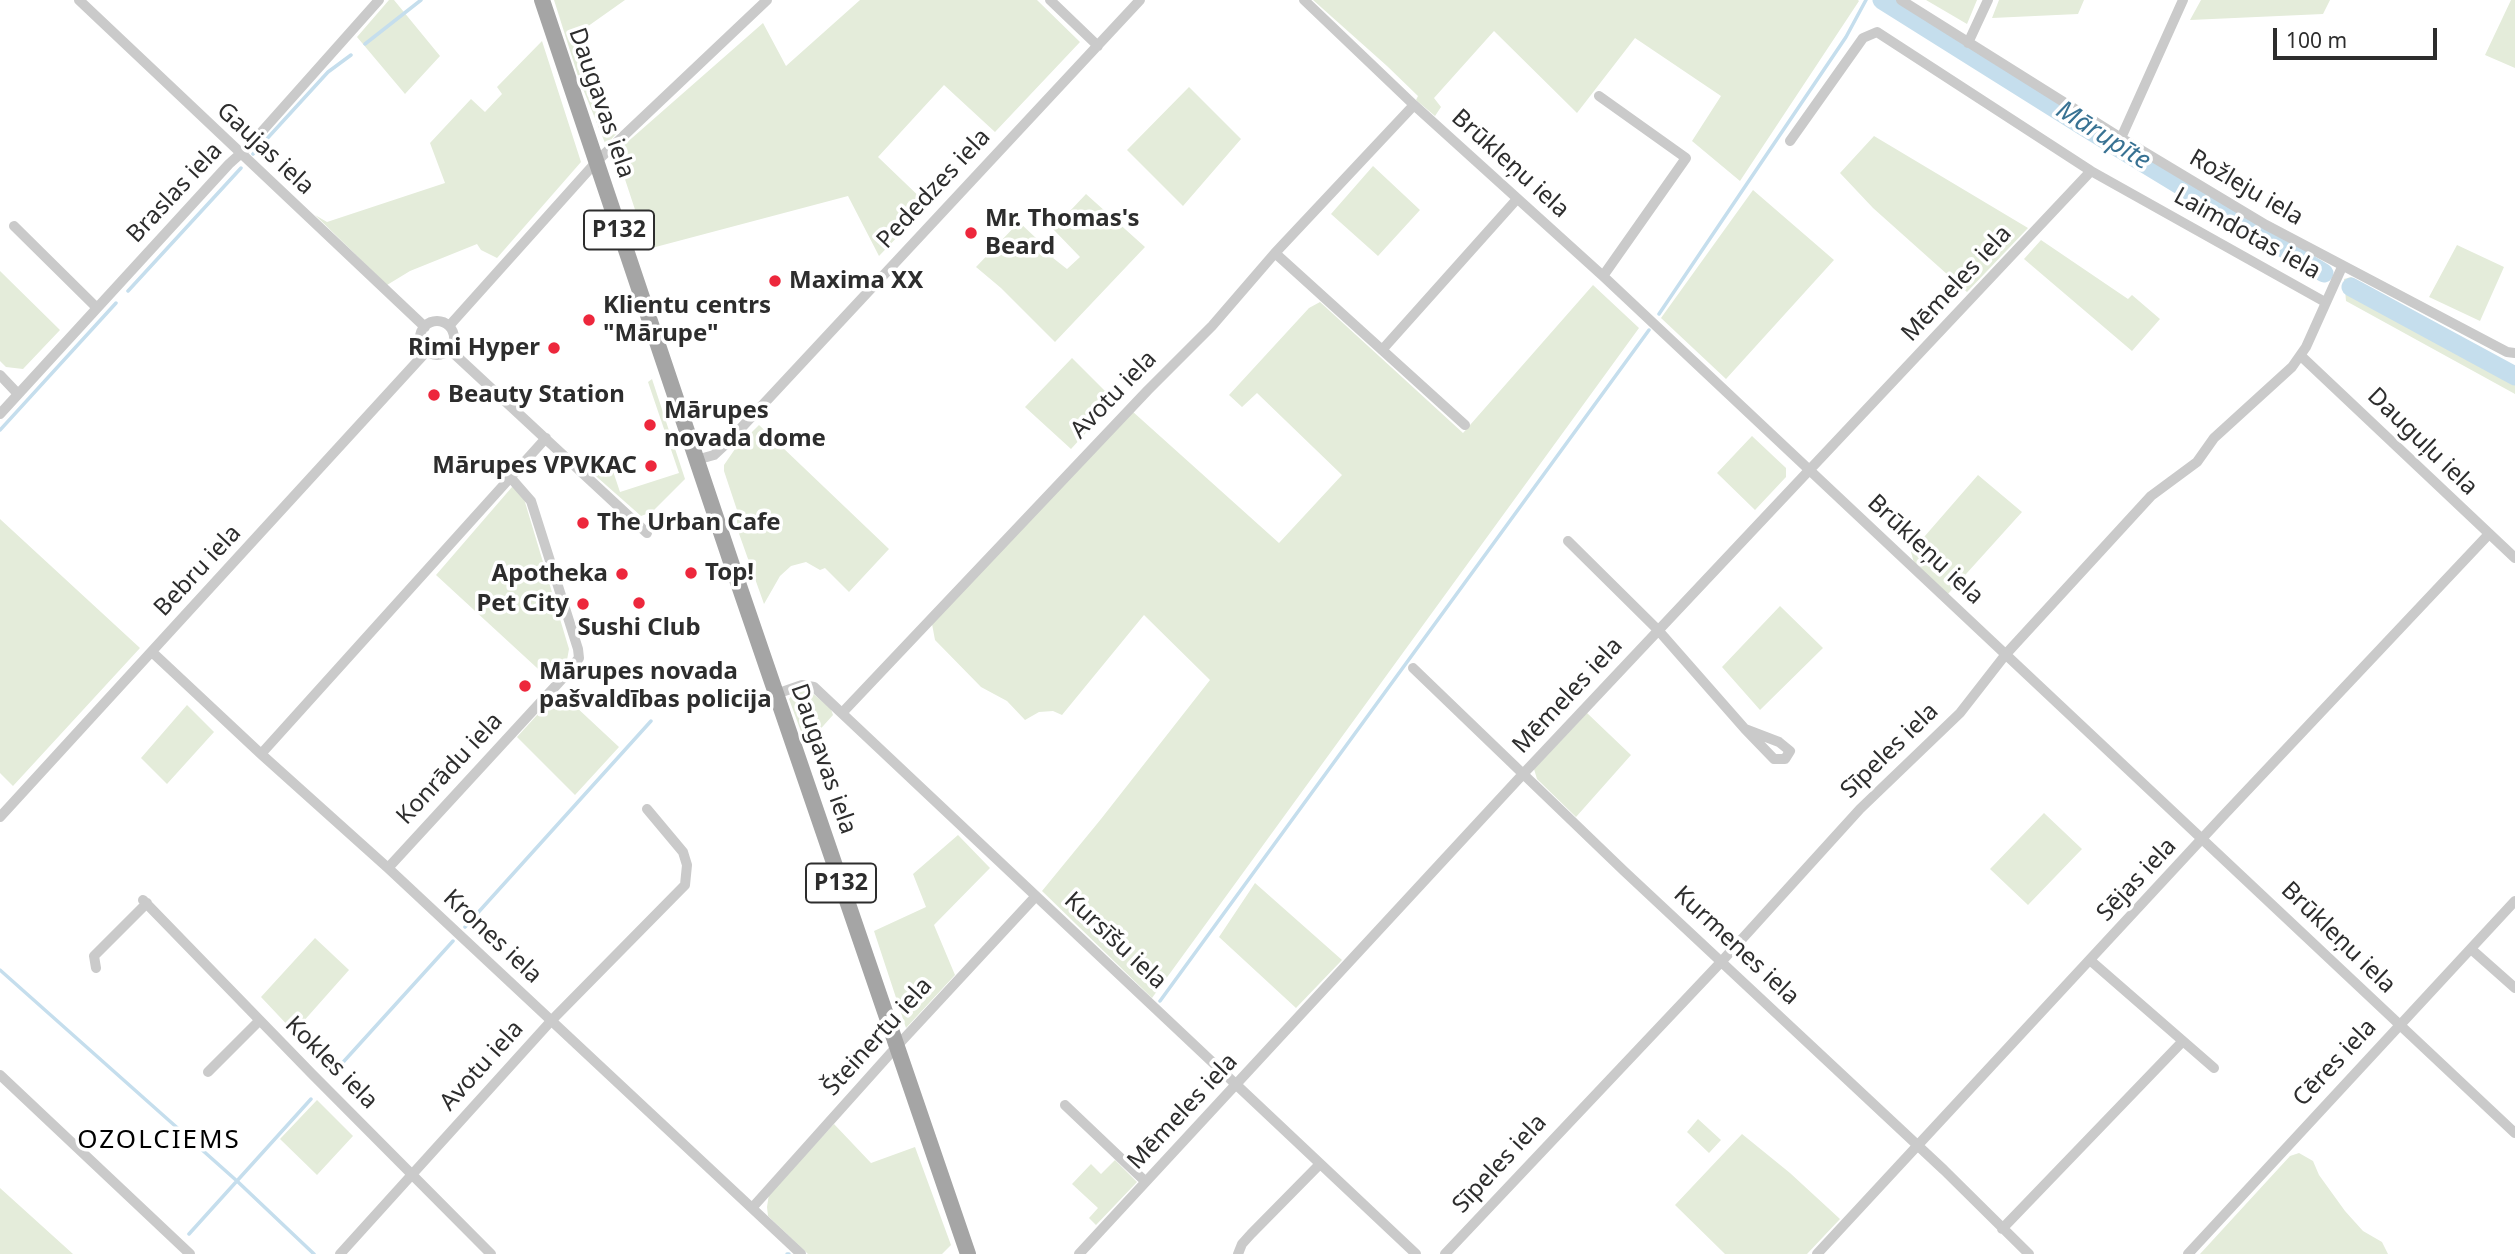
<!DOCTYPE html>
<meta charset="utf-8">
<style>
body{margin:0}
#map{position:relative;width:2515px;height:1254px;overflow:hidden;background:#fff;font-family:"Noto Sans",sans-serif}
canvas{display:block}
.scale{position:absolute;left:2273px;top:28px;width:164px;height:32px;box-sizing:border-box;border:4px solid #2d2d2d;border-top:0;padding-left:9px;font-size:21px;line-height:24px;white-space:nowrap;color:#2d2d2d;-webkit-text-stroke:5px #fff;paint-order:stroke}
</style>
<div id="map">
<canvas width="2515" height="1254"></canvas>
<div class="scale">100 m</div>
</div>
<script>
const c = document.querySelector('canvas').getContext('2d');
c.lineJoin = 'round';
function paint(path, color) { c.fillStyle = color; c.fill(path, 'evenodd'); }
const shape = rows => new Path2D(rows.map(r => 'M' + r).join(''));
function trace(path, color, width, dash) { c.strokeStyle = color; c.lineWidth = width; c.lineCap = dash ? 'butt' : 'round'; c.setLineDash(dash || []); c.stroke(path); }
function write(font, color, halo, rows, align = 'center') {
  c.font = font + ' "Noto Sans",sans-serif'; c.lineWidth = 7; c.setLineDash([]); c.textBaseline = 'middle'; c.strokeStyle = halo; c.fillStyle = color; for (const [text, x, y, turn = 0] of rows) {
    c.save(); c.translate(x, y); c.rotate((+turn || 0) * Math.PI / 180); c.textAlign = isNaN(turn) ? turn : align; if (halo) c.strokeText(text, 0, 0); c.fillText(text, 0, 0); c.restore();
  }
}
paint(shape([
 [389,0,394,0,440,56,405,94,357,37],
 [554,0,625,0,584,29,574,39,607,130,613,134,617,133,608,143,605,143,579,79],
 [860,0,1037,0,1080,42,995,132,944,85,878,157,928,205,879,256,848,196,648,249,616,152,763,23,786,66],
 [1313,0,1858,0,1859,1,1740,181,1692,141,1721,96,1635,38,1577,113,1494,31,1434,98,1441,107,1435,116,1416,100,1418,96,1387,66],
 [1926,0,1977,0,1967,24],
 [1999,0,2084,0,2078,14,1992,18],
 [2201,0,2330,0,2323,14,2190,20],
 [2511,0,2515,0,2515,68,2485,55],
 [542,41,581,162,497,258,481,250,477,244,410,271,387,285,315,215,327,222,445,183,430,143,471,99,485,112,502,94,497,87],
 [1189,87,1241,139,1183,206,1127,150],
 [1874,136,2028,228,1967,292,1873,208,1840,173],
 [1373,166,1420,210,1378,256,1331,214],
 [1753,190,1834,260,1726,379,1661,318],
 [1086,194,1145,247,1055,342,1001,288,976,267,1019,222,1055,256,1053,258,1067,269,1080,257,1053,229],
 [2041,240,2128,299,2132,295,2160,319,2132,351,2024,259],
 [2457,245,2504,267,2480,321,2429,297],
 [0,271,60,330,23,369,6,367,0,361],
 [2351,277,2515,367,2515,394,2346,301,2344,279],
 [1593,285,1639,328,1152,998,1042,891,1101,819,1210,680,1144,615,1062,715,1053,711,1039,712,1025,720,1007,701,981,687,935,640,932,624,1132,411,1279,543,1342,475,1257,393,1242,407,1229,395,1309,308,1320,302,1463,433],
 [1072,358,1115,401,1071,449,1025,407],
 [652,379,685,479,652,512,641,516,589,470,611,465,620,492,679,473,648,382],
 [759,425,889,549,849,592,825,568,820,570,806,562,791,566,780,576,764,604,737,528,737,510,724,471,724,465,735,449],
 [1752,436,1786,468,1786,477,1755,510,1717,473],
 [1978,475,2022,512,1948,594,1914,563,1911,552],
 [512,487,519,487,522,492,569,649,567,660,549,679,436,575],
 [0,519,140,648,13,786,0,773],
 [1780,606,1823,648,1760,710,1722,667],
 [559,691,619,747,575,795,517,737],
 [802,691,811,692,831,709,833,715,806,745,789,699,793,694],
 [187,705,214,732,167,784,141,758],
 [1587,713,1631,755,1576,817,1537,779,1534,769],
 [2044,813,2082,849,2028,905,1990,869],
 [958,835,990,868,934,925,955,975,906,1028,874,931,926,907,913,874],
 [1255,883,1342,960,1296,1008,1219,937],
 [315,938,349,970,294,1032,261,997],
 [317,1100,353,1136,317,1175,280,1139],
 [1698,1119,1721,1140,1709,1153,1687,1132],
 [834,1124,871,1163,915,1147,951,1245,942,1254,808,1254,768,1216,767,1207,769,1194],
 [1742,1134,1790,1173,1840,1219,1807,1254,1725,1254,1675,1205],
 [2299,1153,2313,1161,2319,1175,2345,1211,2363,1231,2382,1242,2388,1254,2200,1254,2290,1156],
 [1115,1160,1137,1182,1096,1225,1089,1218,1098,1208,1072,1184,1091,1164,1101,1174],
 [0,1188,73,1254,0,1254]
]), '#e4ecda');
trace(shape([
 [365,44,421,0],
 [253,154,328,72,351,55],
 [128,291,241,168],
 [1659,314,1846,37,1866,0],
 [0,430,116,303],
 [465,927,651,721],
 [0,970,237,1181,314,1254],
 [1160,1001,1649,330],
 [336,1070,453,941],
 [189,1234,311,1099],
 [787,1254,789,1254]
]), '#c5deed', 3.5);
trace(shape([
 [1882,0,2086,128,2324,273],
 [2351,287,2515,376]
]), '#c5deed', 19);
trace(shape([
 [79,0,425,327],
 [1050,0,1098,46],
 [1304,0,1414,105,1603,276,2515,1133],
 [1901,0,2121,138,2266,225,2507,352,2515,353],
 [1968,43,1988,0],
 [1599,96,1686,158,1603,276],
 [2121,138,2183,0],
 [1790,141,1863,38,1877,32,2091,171,2325,302],
 [14,226,97,308],
 [1275,253,1465,425],
 '420 338a17 17 0 1 1 34 0a17 17 0 1 1-34 0Z',
 [449,326,597,161,767,0],
 [450,350,647,533],
 [1382,350,1517,199],
 [2301,356,2515,558],
 [0,375,18,394],
 [0,414,229,164,249,146,379,0],
 [696,460,714,455,729,441,1140,0],
 [1568,541,1658,630,1745,729,1774,759,1785,759,1790,751,1779,742,1745,729],
 [152,652,261,754,388,868,801,1254],
 [1413,668,1624,871,1944,1170,2029,1254],
 [776,694,802,685,814,687,1416,1254],
 [842,713,1148,390,1212,326,1275,253,1414,105],
 [261,754,546,438],
 [0,817,426,352],
 [388,868,562,679,579,658,578,649,531,501,510,477],
 [143,900,312,1074,491,1254],
 [2471,949,2515,988],
 [2091,961,2214,1068],
 [96,968,94,956,147,903],
 [208,1072,259,1021],
 [0,1075,190,1254],
 [1065,1105,1145,1181],
 [752,1208,898,1045,1036,896],
 [2002,1229,2183,1041],
 [340,1254,551,1021,685,885,687,865,683,852,647,809],
 [1079,1254,1524,773,2091,171],
 [1238,1254,1242,1244,1251,1234,1320,1164],
 [1445,1254,1722,961,1860,809,1960,713,2006,654,2151,496,2197,462,2214,438,2292,367,2306,347,2342,267],
 [1817,1254,2222,817,2489,534],
 [2188,1254,2515,901]
]), '#cacaca', 10);
trace(shape([
 [542,0,733,568,968,1254]
]), '#a5a5a5', 16);
for (const [x, y, r, color] of [
 [971,233,7,"#ed273c"],
 [775,281,7,"#ed273c"],
 [589,320,7,"#ed273c"],
 [554,348,7,"#ed273c"],
 [434,395,7,"#ed273c"],
 [650,425,7,"#ed273c"],
 [651,466,7,"#ed273c"],
 [583,523,7,"#ed273c"],
 [691,573,7,"#ed273c"],
 [622,574,7,"#ed273c"],
 [639,603,7,"#ed273c"],
 [583,604,7,"#ed273c"],
 [525,686,7,"#ed273c"]
]) { const dot = new Path2D(); dot.arc(x, y, r, 0, 2 * Math.PI); c.fillStyle = color; c.fill(dot); trace(dot, '#fff', 2.5); }
for (const [x, y, w] of [
 [619,230,70],
 [841,883,70]
]) { const box = new Path2D(); box.roundRect(x - w / 2, y - 19.5, w, 39, 5); c.fillStyle = '#fff'; c.fill(box); trace(box, '#2d2d2d', 2); }
write('bold 23px', '#2d2d2d', null, [
 ["P132",619,230],
 ["P132",841,883]
]);
write('24px', '#2d2d2d', '#fff', [
 ["Daugavas iela",601,103,71],
 ["Gaujas iela",265,149,43],
 ["Brūkleņu iela",1510,164,42],
 ["Rožleju iela",2246,188,30],
 ["Pededzes iela",934,189,-47],
 ["Braslas iela",175,193,-47],
 ["Laimdotas iela",2247,234,29],
 ["Mēmeles iela",1957,284,-47],
 ["Avotu iela",1114,395,-46],
 ["Dauguļu iela",2422,442,44],
 ["Brūkleņu iela",1925,550,43],
 ["Bebru iela",198,571,-47],
 ["Mēmeles iela",1568,696,-47],
 ["Sīpeles iela",1890,751,-44],
 ["Daugavas iela",823,759,71],
 ["Konrādu iela",450,769,-47],
 ["Sējas iela",2137,880,-47],
 ["Krones iela",492,937,43],
 ["Brūkleņu iela",2338,938,44],
 ["Kursīšu iela",1115,941,43],
 ["Kurmenes iela",1736,946,43],
 ["Šteinertu iela",878,1037,-48],
 ["Kokles iela",331,1063,45],
 ["Cēres iela",2335,1063,-47],
 ["Avotu iela",482,1066,-48],
 ["Mēmeles iela",1183,1112,-47],
 ["Sīpeles iela",1500,1164,-47]
]);
write('bold 24px', '#2d2d2d', '#fff', [
 ["Mr. Thomas's",985,219],
 ["Beard",985,247],
 ["Maxima XX",789,281],
 ["Klientu centrs",603,306],
 ["\"Mārupe\"",603,334],
 ["Rimi Hyper",540,348,"right"],
 ["Beauty Station",448,395],
 ["Mārupes",664,411],
 ["novada dome",664,439],
 ["Mārupes VPVKAC",637,466,"right"],
 ["The Urban Cafe",597,523],
 ["Top!",705,573],
 ["Apotheka",608,574,"right"],
 ["Pet City",569,604,"right"],
 ["Sushi Club",639,628,"center"],
 ["Mārupes novada",539,672],
 ["pašvaldības policija",539,700]
], 'left');
write('italic 26px', '#387293', '#fff', [
 ["Mārupīte",2103,136,32]
]);
c.letterSpacing = '2px';
write('26px', '#000', '#fff', [
 ["OZOLCIEMS",159,1141]
]);
c.letterSpacing = '0px';
</script>
